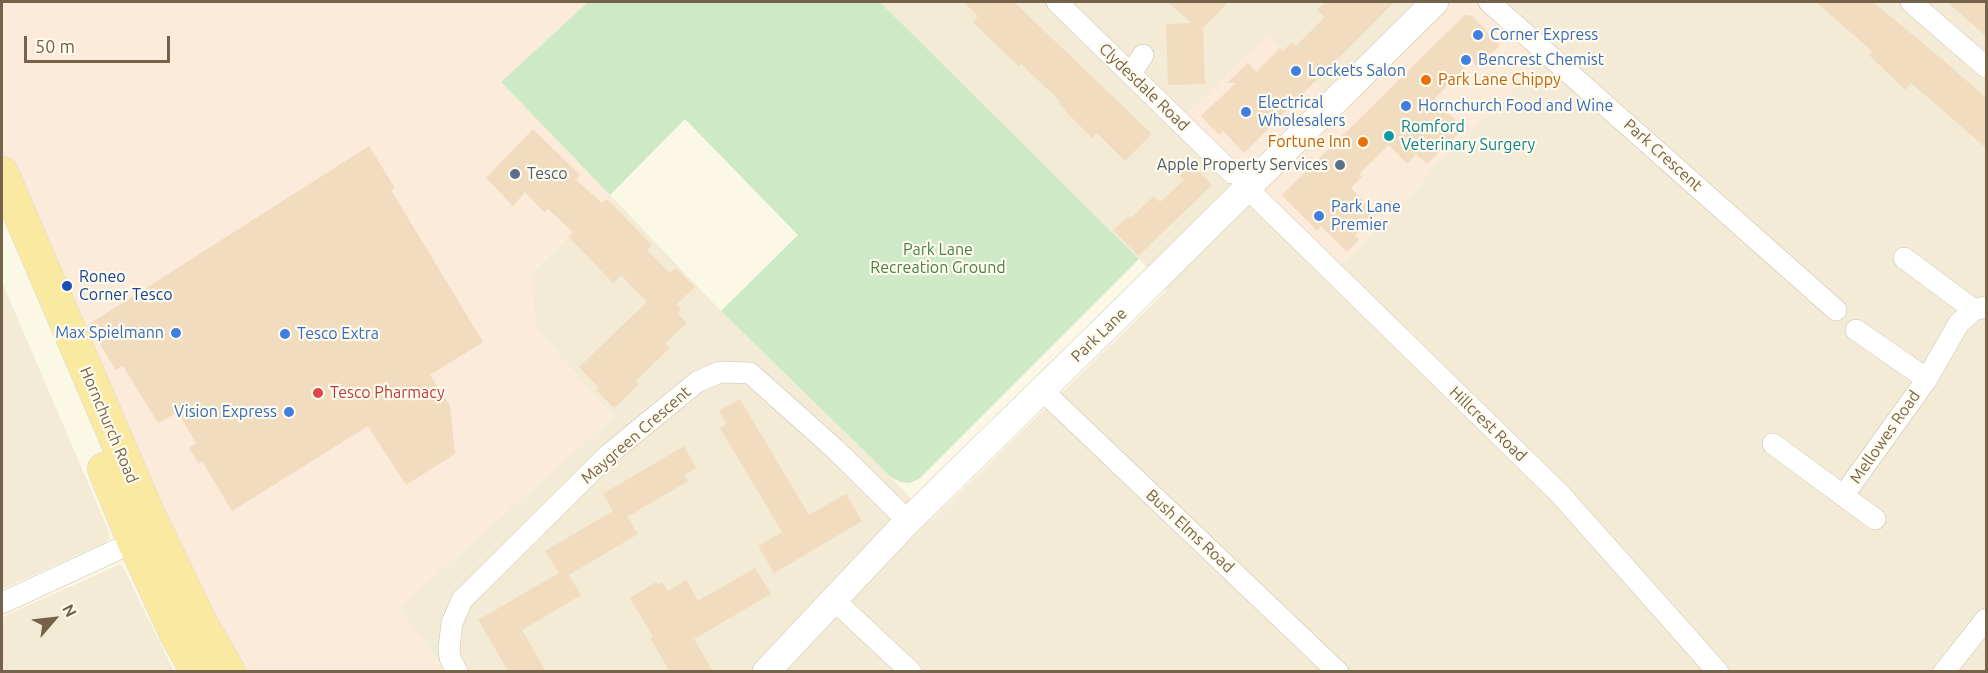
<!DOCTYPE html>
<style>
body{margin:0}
#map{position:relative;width:1988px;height:673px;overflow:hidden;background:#fcf8e6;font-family:Ubuntu,sans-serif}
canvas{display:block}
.frame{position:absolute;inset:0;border:3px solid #75624b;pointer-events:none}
.north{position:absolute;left:24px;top:589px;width:60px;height:60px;-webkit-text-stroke:4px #fffbed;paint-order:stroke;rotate:62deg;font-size:16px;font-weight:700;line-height:24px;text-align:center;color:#75624b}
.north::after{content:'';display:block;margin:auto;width:21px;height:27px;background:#75624b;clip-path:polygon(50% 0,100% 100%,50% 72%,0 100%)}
.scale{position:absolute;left:24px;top:36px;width:146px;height:27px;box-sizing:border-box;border:3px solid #75624b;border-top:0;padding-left:8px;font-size:18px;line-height:21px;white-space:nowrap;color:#75624b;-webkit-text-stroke:4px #fffbed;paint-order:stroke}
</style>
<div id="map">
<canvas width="1988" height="673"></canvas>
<div class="frame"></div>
<div class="north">N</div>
<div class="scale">50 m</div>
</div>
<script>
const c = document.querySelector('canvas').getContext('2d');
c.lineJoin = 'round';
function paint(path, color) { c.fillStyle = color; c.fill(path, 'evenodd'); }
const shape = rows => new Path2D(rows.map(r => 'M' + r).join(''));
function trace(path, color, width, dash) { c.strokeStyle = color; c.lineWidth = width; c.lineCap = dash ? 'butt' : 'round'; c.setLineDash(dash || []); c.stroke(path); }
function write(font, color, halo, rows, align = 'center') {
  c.font = font + ' Ubuntu,sans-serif'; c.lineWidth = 4.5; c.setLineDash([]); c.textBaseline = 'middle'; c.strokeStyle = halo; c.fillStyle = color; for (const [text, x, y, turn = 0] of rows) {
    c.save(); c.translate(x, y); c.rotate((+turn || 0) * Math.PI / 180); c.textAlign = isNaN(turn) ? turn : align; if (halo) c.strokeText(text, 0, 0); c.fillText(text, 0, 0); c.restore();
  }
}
paint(shape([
 [880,2,1435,2,1333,272,1418,188,1430,171,1489,2,1986,2,1986,671,446,672,398,608,613,417,536,329,530,274,610,195,721,311,891,477,931,520,1167,290,1139,259],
 [2,282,110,534,109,539,105,543,2,589],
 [122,565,174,671,2,671,2,617,116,566]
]), '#f3ebd5');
paint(shape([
 [2,2,588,2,501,82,610,195,530,274,536,329,613,417,398,608,446,671,239,671,105,395,2,151],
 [1435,2,1489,2,1551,55,1430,171,1418,188,1333,272,1181,119,1267,35,1334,101]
]), '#fcebda');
paint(shape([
 [588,2,880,2,1139,259,919,479,909,483,900,482,891,477,721,311,798,235,685,119,610,195,501,82]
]), '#cde9c5');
paint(shape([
 [964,2,1014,2,1152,134,1125,161,1097,133,1092,138,1065,111,1066,110,1059,104,1061,102,1021,64,1018,66,973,22,978,16],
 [1168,2,1228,2,1203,28,1205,84,1168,85,1166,24,1191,23],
 [1326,2,1394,2,1244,153,1223,131,1219,135,1201,116,1236,83,1227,83,1248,63,1256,72,1280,48,1283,51,1292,42,1296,46,1325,17,1317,10],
 [1816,2,1873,2,1942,59,1986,98,1986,148,1911,83,1905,90,1869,55,1872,51],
 [1947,2,1986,2,1986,36],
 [1465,15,1472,16,1500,45,1478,67,1472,61,1434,99,1464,128,1427,164,1416,154,1407,164,1389,145,1359,174,1362,177,1351,188,1376,214,1355,235,1359,240,1347,252,1321,226,1317,231,1282,195],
 [533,129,580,175,576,180,602,203,607,199,652,245,647,250,670,273,676,268,695,287,677,304,681,309,677,313,687,323,666,343,670,348,636,381,639,384,614,408,596,390,599,388,579,367,647,302,621,275,613,283,568,236,573,232,548,209,545,213,525,192,513,206,486,178],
 [369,146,395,188,391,190,483,342,430,375,450,406,455,454,406,485,368,426,232,511,202,461,199,464,189,448,196,443,178,412,158,423,123,366,116,370,88,325],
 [1190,162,1212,185,1138,256,1113,230,1129,216,1131,218,1154,196,1160,202,1184,180,1178,174],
 [740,399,809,515,846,494,862,521,774,573,758,546,782,532,720,428,727,424,719,411],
 [684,446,696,468,684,475,688,481,627,517,638,534,569,575,581,595,522,630,546,672,509,672,478,620,559,573,545,551,613,511,603,494],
 [755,568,771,594,694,639,713,672,670,672,651,639,653,637,630,598,656,582,658,585,662,582,668,591,686,580,698,601]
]), '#f1dcbf');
const minor = shape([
 [1057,2,1232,173],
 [1489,2,1836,310],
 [1911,2,1986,67],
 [1131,73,1143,55],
 [1246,187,1560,494,1718,672],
 [1904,258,1974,310],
 [1856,330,1927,379],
 [1042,390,1338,672],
 [1773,444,1875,519],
 [1843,496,1927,379,1959,323,1974,310,1986,307],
 [833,599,911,672],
 [2,603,134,542],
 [457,672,450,658,449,648,452,623,462,600,608,455,697,382,720,372,750,373,835,449,908,521],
 [1944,672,1986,619]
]);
const tertiary = shape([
 [766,672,908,521,1128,306,1435,2]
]);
const primary = shape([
 [2,173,149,516,202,625,229,672],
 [104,469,134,542,175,632,197,672]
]);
trace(minor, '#cdc1ad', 22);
trace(tertiary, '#cdc1ad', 28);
trace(primary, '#ded9d4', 34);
trace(minor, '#fff', 21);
trace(tertiary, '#fff', 27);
trace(primary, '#f9e9a1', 33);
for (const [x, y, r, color] of [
 [1478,35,6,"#3f7fe0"],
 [1466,60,6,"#3f7fe0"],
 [1296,71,6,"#3f7fe0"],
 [1426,80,6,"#e8710a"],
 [1406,106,6,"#3f7fe0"],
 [1246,112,6,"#3f7fe0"],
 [1389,136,6,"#0f9aa8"],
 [1363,142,6,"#e8710a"],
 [1340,165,6,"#5c6f8a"],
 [515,174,6,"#5c6f8a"],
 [1319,216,6,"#3f7fe0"],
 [67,286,6,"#1a4fb4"],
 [176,333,6,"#3f7fe0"],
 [285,334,6,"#3f7fe0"],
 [318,393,6,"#e0444e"],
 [289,412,6,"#3f7fe0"]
]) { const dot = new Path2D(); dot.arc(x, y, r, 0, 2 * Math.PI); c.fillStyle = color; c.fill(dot); trace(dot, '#fffbed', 2); }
write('16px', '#366cbe', '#fffbed', [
 ["Corner Express",1490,35],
 ["Bencrest Chemist",1478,60],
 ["Lockets Salon",1308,71],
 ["Electrical",1258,103],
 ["Wholesalers",1258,121],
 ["Hornchurch Food and Wine",1418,106],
 ["Park Lane",1331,207],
 ["Premier",1331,225],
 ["Max Spielmann",164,333,"right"],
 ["Tesco Extra",297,334],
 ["Vision Express",277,412,"right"]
], 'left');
write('16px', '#c56008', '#fffbed', [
 ["Park Lane Chippy",1438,80],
 ["Fortune Inn",1351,142,"right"]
], 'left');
write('16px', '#75624b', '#fffbed', [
 ["Clydesdale Road",1144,87,44],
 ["Park Crescent",1663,155,42],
 ["Park Lane",1099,335,-44],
 ["Hillcrest Road",1488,424,44],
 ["Hornchurch Road",109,425,67],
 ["Maygreen Crescent",636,435,-41],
 ["Mellowes Road",1885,437,-55],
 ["Bush Elms Road",1190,531,43]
]);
write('16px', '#0d838f', '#fffbed', [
 ["Romford",1401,127],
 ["Veterinary Surgery",1401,145]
], 'left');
write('16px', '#4e5e75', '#fffbed', [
 ["Apple Property Services",1328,165],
 ["Tesco",527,174,"left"]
], 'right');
write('16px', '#4c8046', '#fffbed', [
 ["Park Lane",938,250],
 ["Recreation Ground",938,268]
]);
write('16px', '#164399', '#fffbed', [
 ["Roneo",79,277],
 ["Corner Tesco",79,295]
], 'left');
write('16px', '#be3a42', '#fffbed', [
 ["Tesco Pharmacy",330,393]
], 'left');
</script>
